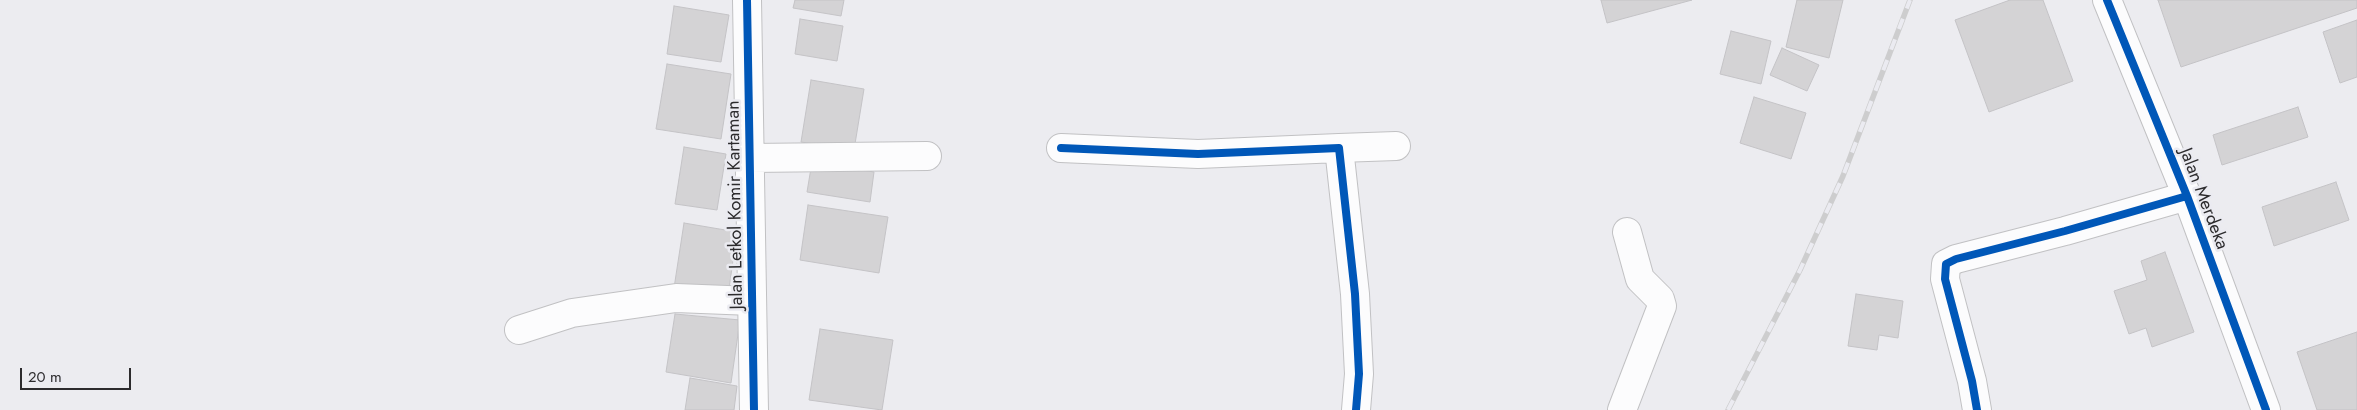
<!DOCTYPE html>
<style>
body{margin:0}
#map{position:relative;width:2357px;height:410px;overflow:hidden;background:#ececf0;font-family:Jost,sans-serif}
canvas{display:block}
.scale{position:absolute;left:20px;top:368px;width:111px;height:22px;box-sizing:border-box;border:2px solid #2c2b2d;border-top:0;padding-left:6px;font-size:15px;line-height:18px;white-space:nowrap;color:#2c2b2d;-webkit-text-stroke:4px #ebebf1;paint-order:stroke}
</style>
<div id="map">
<canvas width="2357" height="410"></canvas>
<div class="scale">20 m</div>
</div>
<script>
const c = document.querySelector('canvas').getContext('2d');
c.lineJoin = 'round';
function paint(path, color) { c.fillStyle = color; c.fill(path, 'evenodd'); }
const shape = rows => new Path2D(rows.map(r => 'M' + r).join(''));
function trace(path, color, width, dash) { c.strokeStyle = color; c.lineWidth = width; c.lineCap = dash ? 'butt' : 'round'; c.setLineDash(dash || []); c.stroke(path); }
function write(font, color, halo, rows, align = 'center') {
  c.font = font + ' Jost,sans-serif'; c.lineWidth = 5; c.setLineDash([]); c.textBaseline = 'middle'; c.strokeStyle = halo; c.fillStyle = color; for (const [text, x, y, turn = 0] of rows) {
    c.save(); c.translate(x, y); c.rotate((+turn || 0) * Math.PI / 180); c.textAlign = isNaN(turn) ? turn : align; if (halo) c.strokeText(text, 0, 0); c.fillText(text, 0, 0); c.restore();
  }
}
const building = shape([
 [795,0,844,0,841,16,793,8,795,0],
 [1601,0,1692,0,1607,23,1601,0],
 [1797,0,1843,0,1829,58,1786,47,1797,0],
 [2010,0,2043,0,2073,81,1989,112,1955,20,2010,0],
 [2158,0,2357,0,2357,8,2181,67,2158,0],
 [674,6,729,15,721,62,667,54,674,6],
 [800,19,843,26,837,61,795,54,800,19],
 [2357,20,2357,77,2340,83,2323,32,2357,20],
 [1731,31,1771,41,1761,84,1720,74,1731,31],
 [1782,48,1819,65,1807,91,1770,75,1782,48],
 [667,64,731,74,721,139,656,129,667,64],
 [811,80,864,89,854,150,801,142,811,80],
 [1754,97,1806,113,1791,159,1740,143,1754,97],
 [2298,107,2308,137,2222,165,2213,135,2298,107],
 [684,147,726,154,717,210,675,204,684,147],
 [812,162,874,172,870,202,807,192,812,162],
 [2336,182,2349,220,2274,246,2262,207,2336,182],
 [808,205,888,217,879,273,800,260,808,205],
 [684,223,737,232,728,296,674,288,684,223],
 [2165,252,2194,332,2152,347,2146,328,2129,334,2114,291,2147,280,2141,261,2165,252],
 [1856,294,1903,301,1898,338,1879,335,1877,350,1848,346,1856,294],
 [675,314,740,320,731,383,666,372,675,314],
 [820,329,893,340,882,410,809,400,820,329],
 [2357,332,2357,410,2317,410,2297,352,2357,332],
 [690,378,737,386,734,410,685,410,690,378]
]);
paint(building, '#d4d3d5');
trace(building, '#c4c3c6', 1);
const street = shape([
 [747,0,754,410],
 [2107,0,2187,196,2266,410],
 [1061,148,1198,154,1339,148,1355,294,1359,374,1356,410],
 [1339,148,1396,146],
 [751,158,927,156],
 [519,330,572,313,676,298,752,301],
 [1622,410,1662,306,1660,299,1640,279,1627,232],
 [1977,410,1972,381,1945,279,1946,264,1956,259,2065,231,2187,196]
]);
trace(street, '#c1c1c3', 30);
trace(street, '#fcfcfd', 28);
const rail = shape([
 [1728,410,1800,270,1843,176,1910,0]
]);
trace(rail, '#cdcdce', 5.5);
trace(rail, '#ebebf1', 4, [11]);
trace(shape([
 [747,0,754,410],
 [2107,0,2187,196,2266,410],
 [1061,148,1198,154,1339,148,1355,294,1359,374,1356,410],
 [1977,410,1972,381,1945,279,1946,264,1956,259,2065,231,2187,196]
]), '#0057b8', 8);
write('18px', '#2c2b2d', '#ebebf1', [
 ["Jalan Merdeka",2203,199,69],
 ["Jalan Letkol Komir Kartaman",736,205,-91]
]);
</script>
